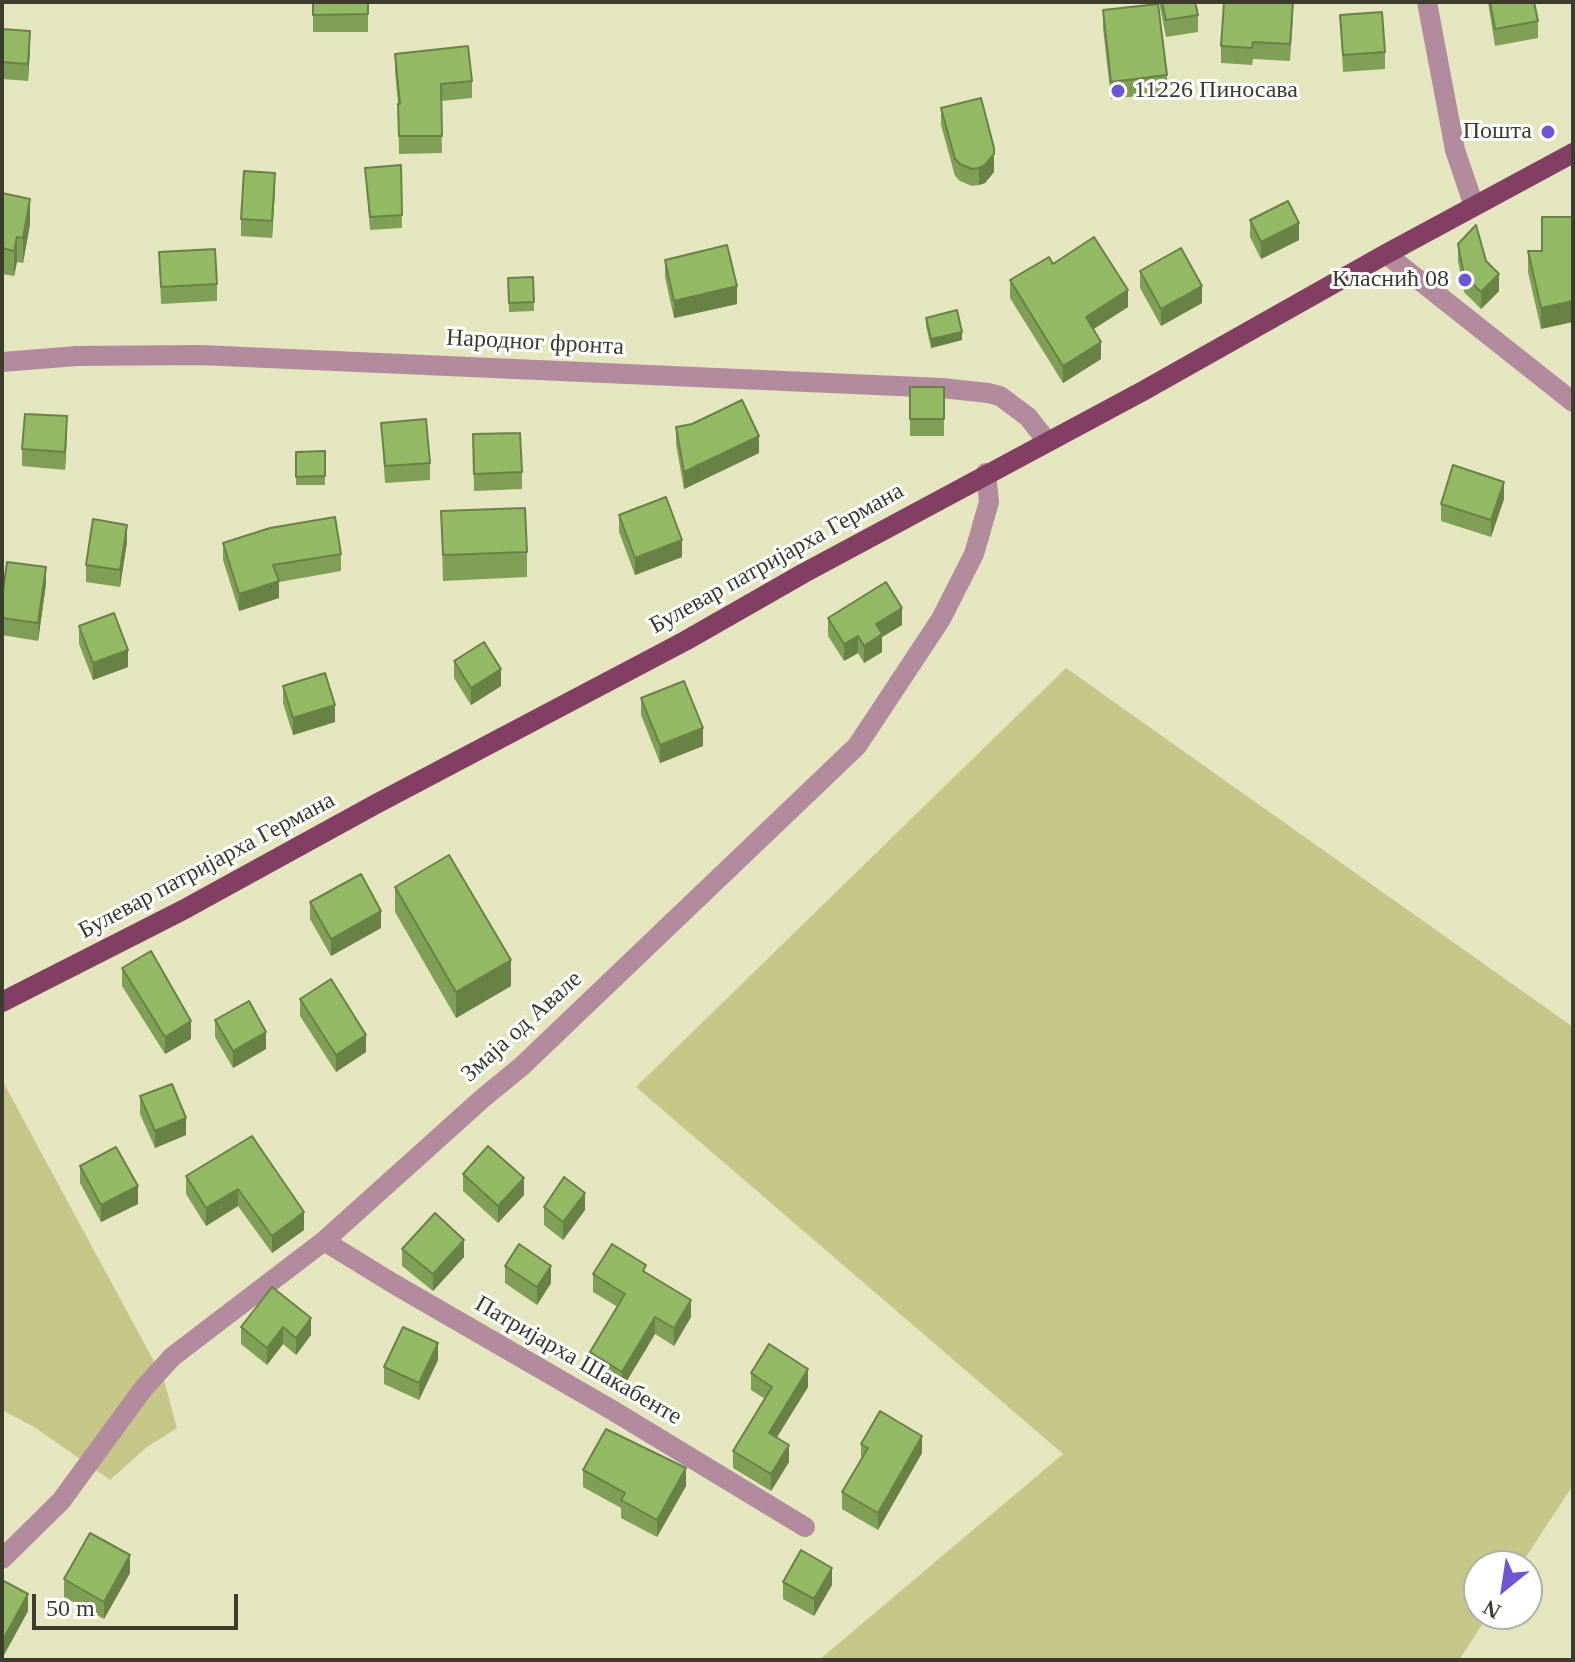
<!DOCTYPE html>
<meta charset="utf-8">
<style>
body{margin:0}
#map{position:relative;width:1575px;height:1662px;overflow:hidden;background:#e5e6c0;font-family:Georgia,serif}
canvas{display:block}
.frame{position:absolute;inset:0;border:4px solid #3c3c2d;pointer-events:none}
.north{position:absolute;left:1463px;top:1550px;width:80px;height:80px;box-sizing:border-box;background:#fff;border:2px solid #b1b1ab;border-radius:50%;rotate:210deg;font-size:22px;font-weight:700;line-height:32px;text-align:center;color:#3c3c2d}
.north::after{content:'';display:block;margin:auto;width:28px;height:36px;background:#6f55cf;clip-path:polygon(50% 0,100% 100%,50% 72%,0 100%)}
.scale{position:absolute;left:32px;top:1594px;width:206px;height:36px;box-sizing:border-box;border:4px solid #3c3c2d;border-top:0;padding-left:10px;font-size:24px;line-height:28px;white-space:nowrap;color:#3c3c2d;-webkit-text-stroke:6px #fff;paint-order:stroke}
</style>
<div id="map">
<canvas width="1575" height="1662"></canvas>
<div class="frame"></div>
<div class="north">N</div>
<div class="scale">50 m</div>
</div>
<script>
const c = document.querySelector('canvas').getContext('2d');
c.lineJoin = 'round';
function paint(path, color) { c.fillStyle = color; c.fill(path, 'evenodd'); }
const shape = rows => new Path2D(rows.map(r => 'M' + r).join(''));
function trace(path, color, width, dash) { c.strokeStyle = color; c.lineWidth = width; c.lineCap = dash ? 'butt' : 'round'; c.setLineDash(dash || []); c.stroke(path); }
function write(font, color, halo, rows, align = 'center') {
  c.font = font + ' Georgia,serif'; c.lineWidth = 6; c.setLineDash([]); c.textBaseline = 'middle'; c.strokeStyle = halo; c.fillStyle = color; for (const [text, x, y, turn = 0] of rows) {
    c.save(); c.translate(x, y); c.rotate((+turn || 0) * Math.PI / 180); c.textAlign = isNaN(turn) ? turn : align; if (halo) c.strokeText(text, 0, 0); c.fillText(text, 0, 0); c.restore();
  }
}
paint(shape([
 [1066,668,1573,1027,1573,1485,1520,1566,1479,1566,1479,1614,1489,1614,1459,1660,819,1660,1063,1454,636,1087],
 [2,1080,164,1380,177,1428,147,1447,110,1480,36,1428,2,1410]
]), '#c6c688');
trace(shape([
 [1427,2,1455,150,1474,206],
 [1386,254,1573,402],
 [2,362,77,356,200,355,942,388,988,393,1000,396,1028,417,1047,441],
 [324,1241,394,1284,612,1410,805,1527],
 [2,1559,61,1501,143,1389,172,1357,324,1241,483,1098,522,1066,857,746,941,619,974,554,989,502,986,473]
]), '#b28a9d', 20);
trace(shape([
 [2,1002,183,910,376,804,685,641,804,573,1143,391,1386,254,1573,153]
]), '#833f63', 20);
paint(shape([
 [313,2,368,2,368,32,313,32],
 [1159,2,1195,2,1198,15,1198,32,1166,37],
 [1488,2,1534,2,1538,21,1538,38,1495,46],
 [1103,10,1167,75,1167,93,1111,99,1103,28],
 [1340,15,1385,52,1385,69,1343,72],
 [1293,19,1290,61,1253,59,1252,65,1221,63,1221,46],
 [2,29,30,48,28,81,2,79],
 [395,54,472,81,472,98,441,101,442,153,399,154,398,104,395,71],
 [941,108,994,165,994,172,985,183,979,185,972,186,960,181,955,176,941,125],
 [401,165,402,228,370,230,365,168],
 [275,190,272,238,241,236,241,219],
 [2,193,30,224,23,263,17,262,14,276,2,274],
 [1573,217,1541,329,1528,272,1528,251,1542,251],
 [1250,220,1299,240,1261,259,1250,237],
 [1458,244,1499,291,1481,309,1464,292,1458,261],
 [159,252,217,284,217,301,161,304],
 [665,260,737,304,674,318,665,277],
 [1053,264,1128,307,1093,329,1101,359,1063,383,1010,298,1010,280],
 [1140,271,1202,303,1161,326,1140,288],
 [533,277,534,311,509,312,508,278],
 [926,318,962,340,931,348,926,326],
 [910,387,944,387,944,436,910,436],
 [381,423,430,463,430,480,385,483],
 [676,427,759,453,684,489,676,444],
 [67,434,65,470,22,466,22,449],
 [473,434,522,472,522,489,474,491],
 [325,451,325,485,296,485,296,452],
 [1504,499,1491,537,1441,521,1441,504],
 [441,511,527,552,527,577,443,581],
 [619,515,682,557,635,575,619,532],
 [127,542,120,587,86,582,86,565],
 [223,543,341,554,341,571,279,582,279,598,239,611,223,560],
 [46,584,38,641,2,635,2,598],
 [828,618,902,625,882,637,882,652,864,663,858,653,844,661,828,636],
 [79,626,128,667,93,680,79,644],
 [454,661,501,686,471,705,454,678],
 [283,686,335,722,293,735,283,703],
 [641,698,703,746,660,763,641,715],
 [395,887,511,986,456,1018,395,912],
 [310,902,381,928,331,956,310,919],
 [122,968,191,1039,165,1054,122,986],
 [300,999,366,1052,336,1072,300,1016],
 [215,1020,266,1049,233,1068,215,1037],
 [140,1096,186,1135,155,1148,140,1114],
 [252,1136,304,1230,272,1253,238,1206,206,1226,186,1194,186,1176],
 [80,1166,138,1204,101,1222,80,1183],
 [463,1174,524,1195,498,1223,463,1191],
 [544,1207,585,1210,563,1240,544,1225],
 [402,1249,464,1257,433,1291,402,1266],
 [505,1266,551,1283,537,1305,505,1283],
 [646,1272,691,1317,674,1346,655,1334,622,1389,590,1369,590,1352,618,1307,593,1292,593,1274],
 [272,1287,311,1335,296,1355,283,1344,267,1365,241,1344,241,1327],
 [438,1360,419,1400,384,1384,384,1367],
 [751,1373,808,1387,777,1437,789,1462,771,1491,733,1468,733,1451,765,1399,751,1390],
 [861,1444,922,1453,878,1530,842,1509,842,1492,861,1460],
 [583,1470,686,1486,657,1537,621,1518,621,1508,583,1487],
 [130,1573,104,1619,64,1597,64,1579],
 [2,1580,28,1611,4,1655,2,1654],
 [783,1582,832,1585,814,1616,783,1599]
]), '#7f9f56');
paint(shape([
 [30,31,30,48,28,81,28,64],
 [994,148,994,172,985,183,979,185,979,168],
 [275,173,275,190,272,238,272,221],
 [30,199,30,224,23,263,23,238],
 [1299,223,1299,240,1261,259,1261,242],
 [17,237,17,262,14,276,14,251],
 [1499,274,1499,291,1481,309,1481,292],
 [737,286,737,304,674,318,674,301],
 [1202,286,1202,303,1161,326,1161,309],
 [1128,290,1128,307,1086,334,1086,317],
 [1573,301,1573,322,1541,329,1541,308],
 [962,332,962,340,931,348,931,339],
 [1101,342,1101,359,1063,383,1063,366],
 [67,416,67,434,65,470,65,452],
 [759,436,759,453,684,489,684,472],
 [1504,482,1504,499,1491,537,1491,520],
 [127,525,127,542,120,587,120,570],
 [682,540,682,557,635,575,635,558],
 [46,567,46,584,38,641,38,623],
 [279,581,279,598,239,611,239,594],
 [902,608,902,625,882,637,882,652,864,663,864,646,876,624],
 [858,636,858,653,844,661,844,644],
 [128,650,128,667,93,680,93,663],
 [501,669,501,686,471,705,471,688],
 [335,705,335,722,293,735,293,718],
 [703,728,703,746,660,763,660,745],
 [381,911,381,928,331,956,331,939],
 [511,960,511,986,456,1018,456,992],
 [191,1021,191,1039,165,1054,165,1037],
 [266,1032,266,1049,233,1068,233,1051],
 [366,1035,366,1052,336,1072,336,1055],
 [186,1118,186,1135,155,1148,155,1131],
 [524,1178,524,1195,498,1223,498,1206],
 [138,1186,138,1204,101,1222,101,1205],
 [238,1189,238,1206,206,1226,206,1208],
 [585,1193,585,1210,563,1240,563,1222],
 [304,1212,304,1230,272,1253,272,1236],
 [464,1240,464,1257,433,1291,433,1274],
 [551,1266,551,1283,537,1305,537,1287],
 [691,1300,691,1317,674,1346,674,1328],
 [655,1317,655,1334,622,1389,622,1372],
 [311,1318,311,1335,296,1355,296,1338],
 [283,1327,283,1344,267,1365,267,1348],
 [438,1343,438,1360,419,1400,419,1383],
 [808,1369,808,1387,769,1450,769,1433],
 [922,1436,922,1453,878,1530,878,1513],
 [789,1445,789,1462,771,1491,771,1474],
 [686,1468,686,1486,657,1537,657,1520],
 [130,1555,130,1573,104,1619,104,1602],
 [832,1568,832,1585,814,1616,814,1599],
 [28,1594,28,1611,4,1655,4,1638]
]), '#688246');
const building = shape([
 [313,2,368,2,368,14,313,15,313,2],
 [1162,2,1195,2,1198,15,1166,20,1162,2],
 [1224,2,1293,2,1290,44,1253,42,1252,48,1221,46,1224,2],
 [1490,2,1534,2,1538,21,1495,29,1490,2],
 [1158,4,1167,75,1111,82,1103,10,1158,4],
 [1382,12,1385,52,1343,55,1340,15,1382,12],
 [2,29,30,31,28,64,2,62,2,29],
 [468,46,472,81,441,84,442,136,399,136,398,104,400,104,395,54,468,46],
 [981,98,994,148,994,154,985,165,979,168,972,169,960,164,955,159,941,108,981,98],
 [401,165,402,215,370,217,365,168,401,165],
 [244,171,275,173,272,221,241,219,244,171],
 [2,193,30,199,23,238,17,237,14,251,2,248,2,193],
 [1288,201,1299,223,1261,242,1250,220,1288,201],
 [1542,217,1573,217,1573,301,1541,308,1528,251,1542,251,1542,217],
 [1476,225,1486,261,1499,274,1481,292,1464,275,1458,244,1476,225],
 [1094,237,1128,290,1086,317,1101,342,1063,366,1010,280,1049,257,1053,264,1094,237],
 [727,245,737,286,674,301,665,260,727,245],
 [1181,248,1202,286,1161,309,1140,271,1181,248],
 [215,249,217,284,161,287,159,252,215,249],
 [533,277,534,302,509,303,508,278,533,277],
 [957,310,962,332,931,339,926,318,957,310],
 [910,387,944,387,944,419,910,419,910,387],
 [742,400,759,436,684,472,676,427,692,424,742,400],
 [25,414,67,416,65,452,22,449,25,414],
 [426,419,430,463,385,466,381,423,426,419],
 [520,433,522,472,474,474,473,434,520,433],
 [325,451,325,476,296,477,296,452,325,451],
 [1453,465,1504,482,1491,520,1441,504,1453,465],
 [666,497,682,540,635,558,619,515,666,497],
 [525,508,527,552,443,555,441,511,525,508],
 [335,517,341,554,273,565,279,581,239,594,223,543,270,528,335,517],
 [93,519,127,525,120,570,86,565,93,519],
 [7,562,46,567,38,623,2,618,2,598,7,562],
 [886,582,902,608,876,624,882,634,864,646,858,636,844,644,828,618,886,582],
 [114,613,128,650,93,663,79,626,114,613],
 [484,642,501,669,471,688,454,661,484,642],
 [325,673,335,705,293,718,283,686,325,673],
 [684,681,703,728,660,745,641,698,684,681],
 [449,855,511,960,456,992,395,887,449,855],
 [361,874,381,911,331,939,310,902,361,874],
 [151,951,191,1021,165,1037,122,968,151,951],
 [331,979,366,1035,336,1055,300,999,331,979],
 [249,1001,266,1032,233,1051,215,1020,249,1001],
 [172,1084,186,1118,155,1131,140,1096,172,1084],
 [252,1136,304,1212,272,1236,238,1189,206,1208,186,1176,252,1136],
 [488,1146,524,1178,498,1206,463,1174,488,1146],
 [116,1147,138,1186,101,1205,80,1166,116,1147],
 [564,1177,585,1193,563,1222,544,1207,564,1177],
 [435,1213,464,1240,433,1274,402,1249,435,1213],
 [519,1244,551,1266,537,1287,505,1266,519,1244],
 [612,1244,646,1265,643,1271,691,1300,674,1328,655,1317,622,1372,590,1352,625,1294,593,1274,612,1244],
 [272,1287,311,1318,296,1338,283,1327,267,1348,241,1327,272,1287],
 [403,1327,438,1343,419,1383,384,1367,403,1327],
 [769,1344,808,1369,769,1433,789,1445,771,1474,733,1451,772,1387,751,1373,769,1344],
 [880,1411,922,1436,878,1513,842,1492,868,1448,861,1444,880,1411],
 [606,1429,686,1468,657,1520,621,1500,625,1493,583,1470,606,1429],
 [90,1533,130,1555,104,1602,64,1579,90,1533],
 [801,1550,832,1568,814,1599,783,1582,801,1550],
 [2,1580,28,1594,4,1638,2,1637,2,1580]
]);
paint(building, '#94b964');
trace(building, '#688246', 2);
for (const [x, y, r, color] of [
 [1118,91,8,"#6f55cf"],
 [1548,132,8,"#6f55cf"],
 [1465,280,8,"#6f55cf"]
]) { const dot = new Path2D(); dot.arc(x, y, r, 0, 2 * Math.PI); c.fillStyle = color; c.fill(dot); trace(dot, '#fff', 3); }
write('24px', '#3c3c2d', '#fff', [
 ["11226 Пиносава",1134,91,"left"],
 ["Пошта",1532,132],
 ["Класнић 08",1449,280]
], 'right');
write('24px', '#3c3c2d', '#fff', [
 ["Народног фронта",535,343,3],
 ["Булевар патријарха Германа",777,559,-29],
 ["Булевар патријарха Германа",207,866,-28],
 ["Змаја од Авале",522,1027,-42],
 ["Патријарха Шакабенте",578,1361,30]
]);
</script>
